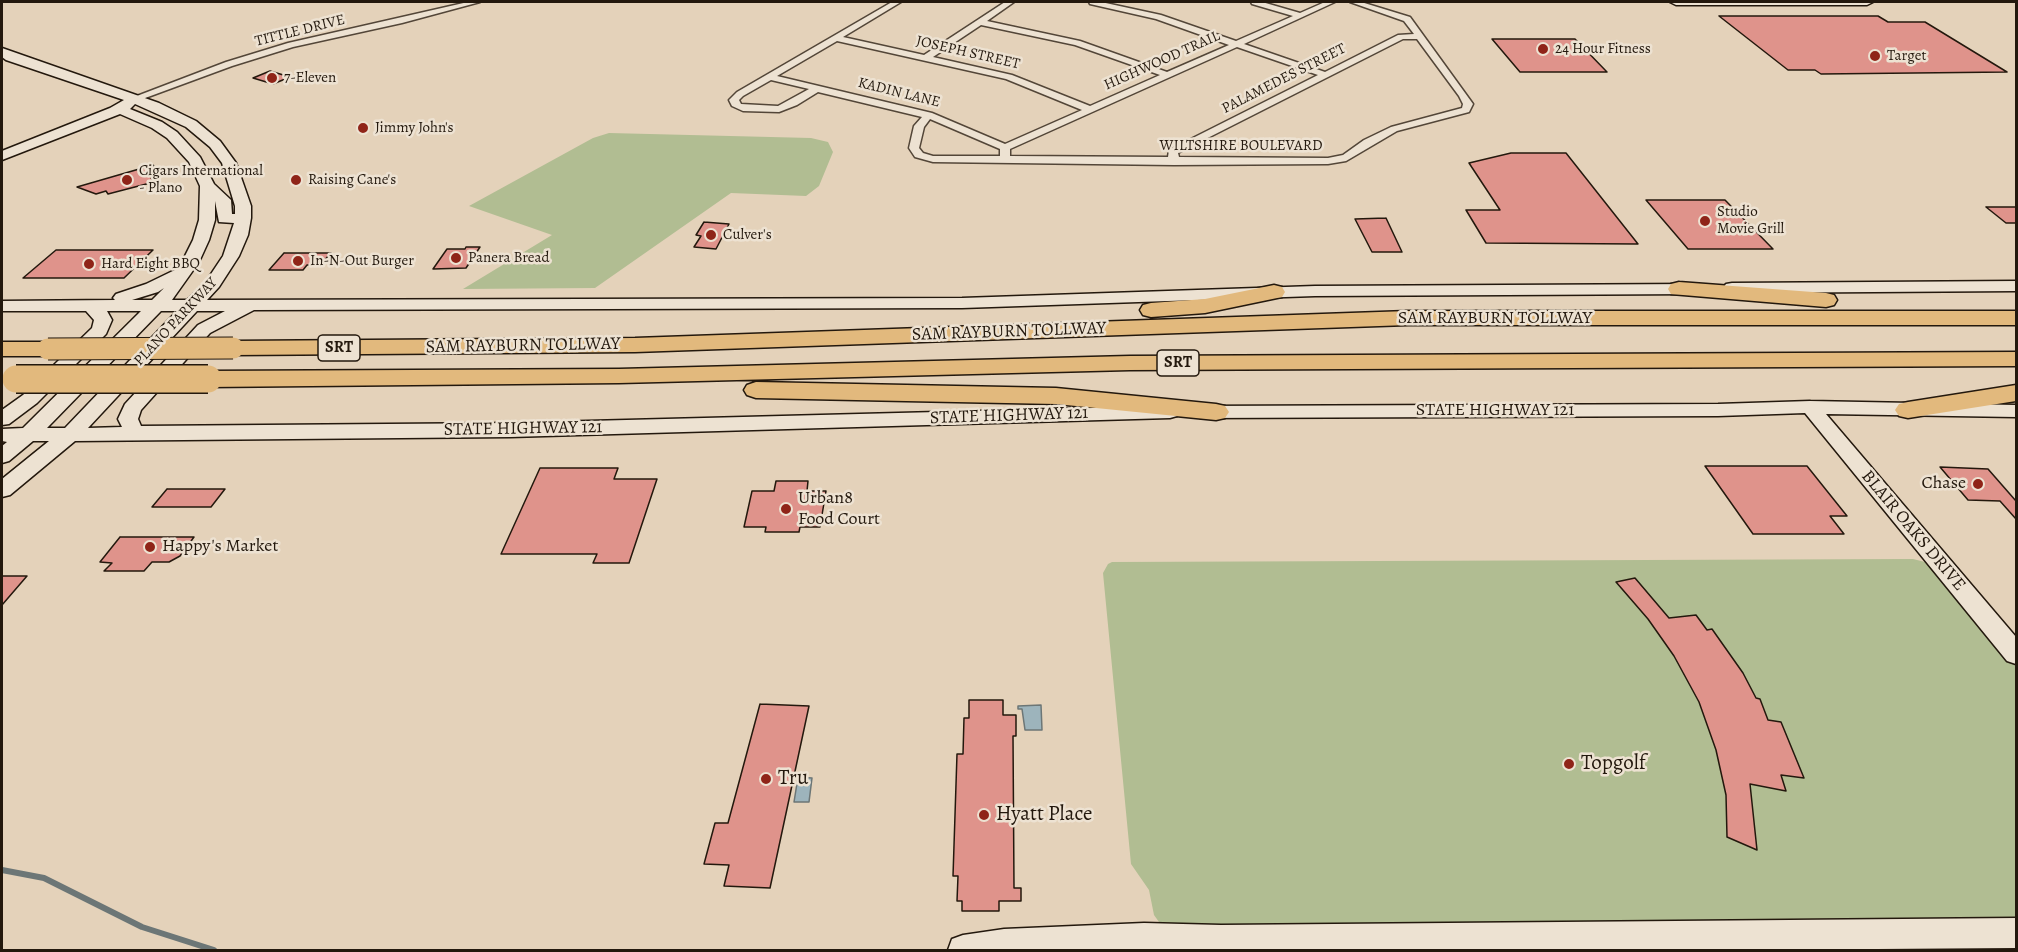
<!DOCTYPE html>
<style>
body{margin:0}
#map{position:relative;width:2018px;height:952px;overflow:hidden;background:#e4d2ba;font-family:Alegreya,serif}
canvas{display:block}
.frame{position:absolute;inset:0;border:3px solid #23180d;pointer-events:none}
</style>
<div id="map">
<canvas width="2018" height="952"></canvas>
<div class="frame"></div>
</div>
<script>
const c = document.querySelector('canvas').getContext('2d');
c.lineJoin = 'round';
function paint(path, color) { c.fillStyle = color; c.fill(path, 'evenodd'); }
const shape = rows => new Path2D(rows.map(r => 'M' + r).join(''));
function trace(path, color, width, dash) { c.strokeStyle = color; c.lineWidth = width; c.lineCap = dash ? 'butt' : 'round'; c.setLineDash(dash || []); c.stroke(path); }
function write(font, color, halo, rows, align = 'center') {
  c.font = font + ' Alegreya,serif'; c.lineWidth = 5; c.setLineDash([]); c.textBaseline = 'middle'; c.strokeStyle = halo; c.fillStyle = color; for (const [text, x, y, turn = 0] of rows) {
    c.save(); c.translate(x, y); c.rotate((+turn || 0) * Math.PI / 180); c.textAlign = isNaN(turn) ? turn : align; if (halo) c.strokeText(text, 0, 0); c.fillText(text, 0, 0); c.restore();
  }
}
paint(shape([
 [609,133,811,138,828,142,833,152,819,186,806,196,731,193,595,288,463,289,552,235,469,206,593,138],
 [1913,559,1925,562,1935,568,2016,665,2016,925,1180,930,1159,922,1154,915,1149,890,1131,864,1103,573,1108,564,1112,562]
]), '#b1bd92');
const water = shape([
 [1041,705,1042,730,1025,730,1022,709,1018,709,1018,706,1041,705],
 [798,777,812,778,809,802,794,802,798,777]
]);
paint(water, '#9db4bc');
trace(water, '#6c7676', 1.5);
trace(shape([
 [2,870,44,878,142,927,214,950]
]), '#6c7676', 6);
const building = shape([
 [1719,16,1878,16,1888,22,1925,22,2007,72,1821,74,1815,70,1788,70,1719,16],
 [1492,39,1575,39,1607,72,1520,72,1492,39],
 [270,71,290,77,273,84,253,78,270,71],
 [1511,153,1566,153,1638,244,1486,243,1466,210,1500,210,1469,163,1511,153],
 [153,165,160,175,151,178,154,182,108,194,106,191,96,194,77,187,153,165],
 [1646,200,1725,200,1773,249,1688,249,1646,200],
 [1986,207,2016,207,2016,223,2006,223,1986,207],
 [1386,218,1402,252,1372,252,1355,219,1386,218],
 [704,222,729,224,716,249,694,247,701,236,696,235,704,222],
 [466,247,480,247,466,268,433,269,447,249,465,249,466,247],
 [56,250,153,250,124,278,23,278,56,250],
 [284,253,331,253,320,265,307,265,303,270,269,270,284,253],
 [1705,466,1807,466,1847,516,1830,516,1844,534,1753,534,1705,466],
 [1940,467,1988,469,2016,501,2016,519,2000,501,1968,500,1940,467],
 [540,468,618,468,614,479,657,479,629,563,593,563,597,554,501,554,540,468],
 [776,481,808,481,807,491,826,491,820,527,800,527,799,532,765,532,766,527,744,527,752,491,774,491,776,481],
 [167,489,225,489,211,507,152,507,167,489],
 [120,537,194,537,180,556,169,562,152,562,144,571,104,571,112,563,100,562,120,537],
 [2,576,27,576,2,605,2,576],
 [1635,578,1669,618,1696,615,1707,630,1712,629,1743,673,1756,698,1760,699,1768,720,1781,722,1804,778,1781,775,1786,791,1750,784,1757,850,1727,837,1726,795,1716,750,1699,702,1674,656,1648,619,1616,582,1635,578],
 [969,700,1003,700,1003,715,1016,715,1016,736,1013,736,1014,888,1021,888,1021,901,999,901,999,911,962,911,962,901,957,901,958,876,953,876,957,754,963,754,964,718,969,718,969,700],
 [760,704,809,706,770,888,724,886,729,865,704,864,715,823,728,823,760,704]
]);
paint(building, '#df938b');
trace(building, '#23180d', 1.5);
const street = shape([
 [468,2,480,2,402,23,293,47,232,66,137,101,129,99,226,62,288,43,468,2],
 [892,2,901,2,843,37,924,55,1005,2,1014,2,987,21,1080,41,1167,72,1229,45,1156,19,1090,4,1089,2,1101,2,1161,15,1236,41,1293,16,1252,4,1251,2,1262,2,1300,13,1325,2,1335,2,1244,44,1325,72,1398,35,1414,34,1404,21,1350,2,1361,2,1410,17,1473,104,1469,112,1397,131,1346,161,1328,164,1174,165,933,162,915,157,909,148,914,126,922,117,818,92,797,105,779,112,743,111,732,106,729,100,737,92,892,2],
 [981,25,1075,45,1160,75,1090,106,1012,75,933,57,981,25],
 [1403,39,1417,39,1459,96,1463,104,1462,108,1391,127,1364,140,1343,155,1328,158,1179,157,1178,153,1403,39],
 [837,41,1006,79,1082,110,1005,144,932,113,777,76,837,41],
 [1237,47,1318,75,1169,150,1168,157,1010,156,1010,149,1237,47],
 [771,80,809,89,778,106,741,104,739,100,743,96,771,80],
 [930,119,1000,149,1000,156,933,156,923,153,919,148,924,127,930,119]
]);
const secondary = shape([
 [1670,2,1873,2,1867,5,1676,5,1670,2],
 [2,48,159,103,196,121,220,141,236,163,251,206,251,218,248,235,239,256,219,287,207,300,962,298,1315,286,1695,284,1701,285,1704,289,1701,293,1695,294,1315,296,962,308,254,310,210,333,141,410,138,419,141,426,510,423,1170,406,1177,408,1180,412,1177,416,1170,418,510,437,75,441,10,495,2,497,2,479,49,441,33,441,9,461,2,463,2,446,7,442,2,441,2,429,23,428,141,311,107,311,112,320,106,334,37,403,9,424,2,425,2,410,23,395,92,328,94,320,86,311,2,311,2,301,115,300,113,298,116,294,146,284,179,268,193,240,199,220,200,186,189,162,167,138,152,128,120,114,2,160,2,151,110,108,124,100,6,60,2,57,2,48],
 [135,104,186,127,210,147,222,163,235,206,235,214,232,214,231,200,214,184,200,157,177,132,162,122,130,109,135,104],
 [215,201,219,222,234,223,223,256,207,280,187,300,172,300,199,262,209,240,215,220,215,201],
 [164,288,152,300,132,300,158,292,164,288],
 [161,311,177,311,65,428,47,428,161,311],
 [197,311,225,311,198,325,125,404,118,419,122,427,88,428,197,311],
 [2016,281,2016,291,1732,293,1726,292,1723,288,1726,284,1732,283,2016,281],
 [1810,401,2016,405,2016,417,1826,414,2016,637,2016,664,2007,661,1805,413,1718,416,1201,418,1194,416,1191,412,1194,408,1201,406,1718,404,1810,401],
 [2016,918,2016,948,1740,950,948,950,952,939,963,935,1004,929,1144,923,1221,925,2016,918]
]);
const highway = shape([
 [1679,282,1826,293,1834,295,1837,300,1834,305,1826,307,1671,294,1668,289,1671,284,1679,282],
 [1274,285,1282,287,1285,292,1282,297,1205,313,1151,317,1143,315,1140,310,1143,305,1151,303,1205,299,1274,285],
 [1408,311,2016,311,2016,325,1408,325,635,352,233,355,225,353,221,348,225,343,233,341,635,338,1408,311],
 [2,342,48,342,56,344,60,349,56,354,48,356,2,356,2,342],
 [2016,352,2016,366,1130,370,619,383,208,387,199,384,196,379,199,374,208,371,619,369,1130,356,2016,352],
 [756,382,1056,388,1216,404,1225,406,1229,412,1225,418,1216,420,1056,404,756,398,747,395,744,390,747,385,756,382],
 [2016,385,2016,401,1908,418,1899,416,1895,410,1899,404,1908,402,2016,385]
]);
trace(street, '#534638', 3);
trace(secondary, '#23180d', 3);
trace(highway, '#23180d', 3);
paint(street, '#ede2d2');
paint(secondary, '#ede2d2');
paint(highway, '#e2b97d');
const highwayBridgeFar1 = shape([
 [48,349,233,348]
]);
const highwayBridge = shape([
 [16,379,208,379]
]);
trace(highwayBridgeFar1, '#23180d', 23, []);
trace(highwayBridge, '#23180d', 30, []);
trace(highwayBridgeFar1, '#e2b97d', 21);
trace(highwayBridge, '#e2b97d', 27);
for (const [x, y, r, color] of [
 [1543,49,6,"#8f2418"],
 [1875,56,6,"#8f2418"],
 [272,78,6,"#8f2418"],
 [363,128,6,"#8f2418"],
 [127,180,6,"#8f2418"],
 [296,180,6,"#8f2418"],
 [1705,221,6,"#8f2418"],
 [711,235,6,"#8f2418"],
 [456,258,6,"#8f2418"],
 [298,261,6,"#8f2418"],
 [89,264,6,"#8f2418"],
 [1978,484,6,"#8f2418"],
 [786,509,6,"#8f2418"],
 [150,547,6,"#8f2418"],
 [1569,764,6,"#8f2418"],
 [766,779,6,"#8f2418"],
 [984,815,6,"#8f2418"]
]) { const dot = new Path2D(); dot.arc(x, y, r, 0, 2 * Math.PI); c.fillStyle = color; c.fill(dot); trace(dot, '#ede2d2', 2); }
write('15px', '#23180d', '#ede2d2', [
 ["TITTLE DRIVE",300,31,-14],
 ["JOSEPH STREET",968,53,13],
 ["HIGHWOOD TRAIL",1162,61,-24],
 ["PALAMEDES STREET",1284,79,-27],
 ["KADIN LANE",899,93,14],
 ["WILTSHIRE BOULEVARD",1241,146],
 ["PLANO PARKWAY",176,322,-47]
]);
write('15px', '#23180d', '#ede2d2', [
 ["24 Hour Fitness",1555,49],
 ["Target",1887,56],
 ["7-Eleven",284,78],
 ["Jimmy John's",375,128],
 ["Cigars International",139,171],
 ["- Plano",139,188],
 ["Raising Cane's",308,180],
 ["Studio",1717,212],
 ["Movie Grill",1717,229],
 ["Culver's",723,235],
 ["Panera Bread",468,258],
 ["In-N-Out Burger",310,261],
 ["Hard Eight BBQ",101,264]
], 'left');
for (const [x, y, w] of [
 [339,348,42],
 [1178,363,42]
]) { const box = new Path2D(); box.roundRect(x - w / 2, y - 13, w, 26, 4.5); c.fillStyle = '#ede2d2'; c.fill(box); trace(box, '#23180d', 1.5); }
write('bold 16px', '#23180d', null, [
 ["SRT",339,348],
 ["SRT",1178,363]
]);
write('18px', '#23180d', '#ede2d2', [
 ["SAM RAYBURN TOLLWAY",1495,319],
 ["SAM RAYBURN TOLLWAY",1009,332,-2],
 ["SAM RAYBURN TOLLWAY",523,346,-1],
 ["STATE HIGHWAY 121",1495,411],
 ["STATE HIGHWAY 121",1009,416,-2],
 ["STATE HIGHWAY 121",523,429,-1],
 ["BLAIR OAKS DRIVE",1913,531,50]
]);
write('18px', '#23180d', '#ede2d2', [
 ["Chase",1966,484,"right"],
 ["Urban8",798,499],
 ["Food Court",798,520],
 ["Happy's Market",162,547]
], 'left');
write('21px', '#23180d', '#ede2d2', [
 ["Topgolf",1581,764],
 ["Tru",778,779],
 ["Hyatt Place",996,815]
], 'left');
</script>
